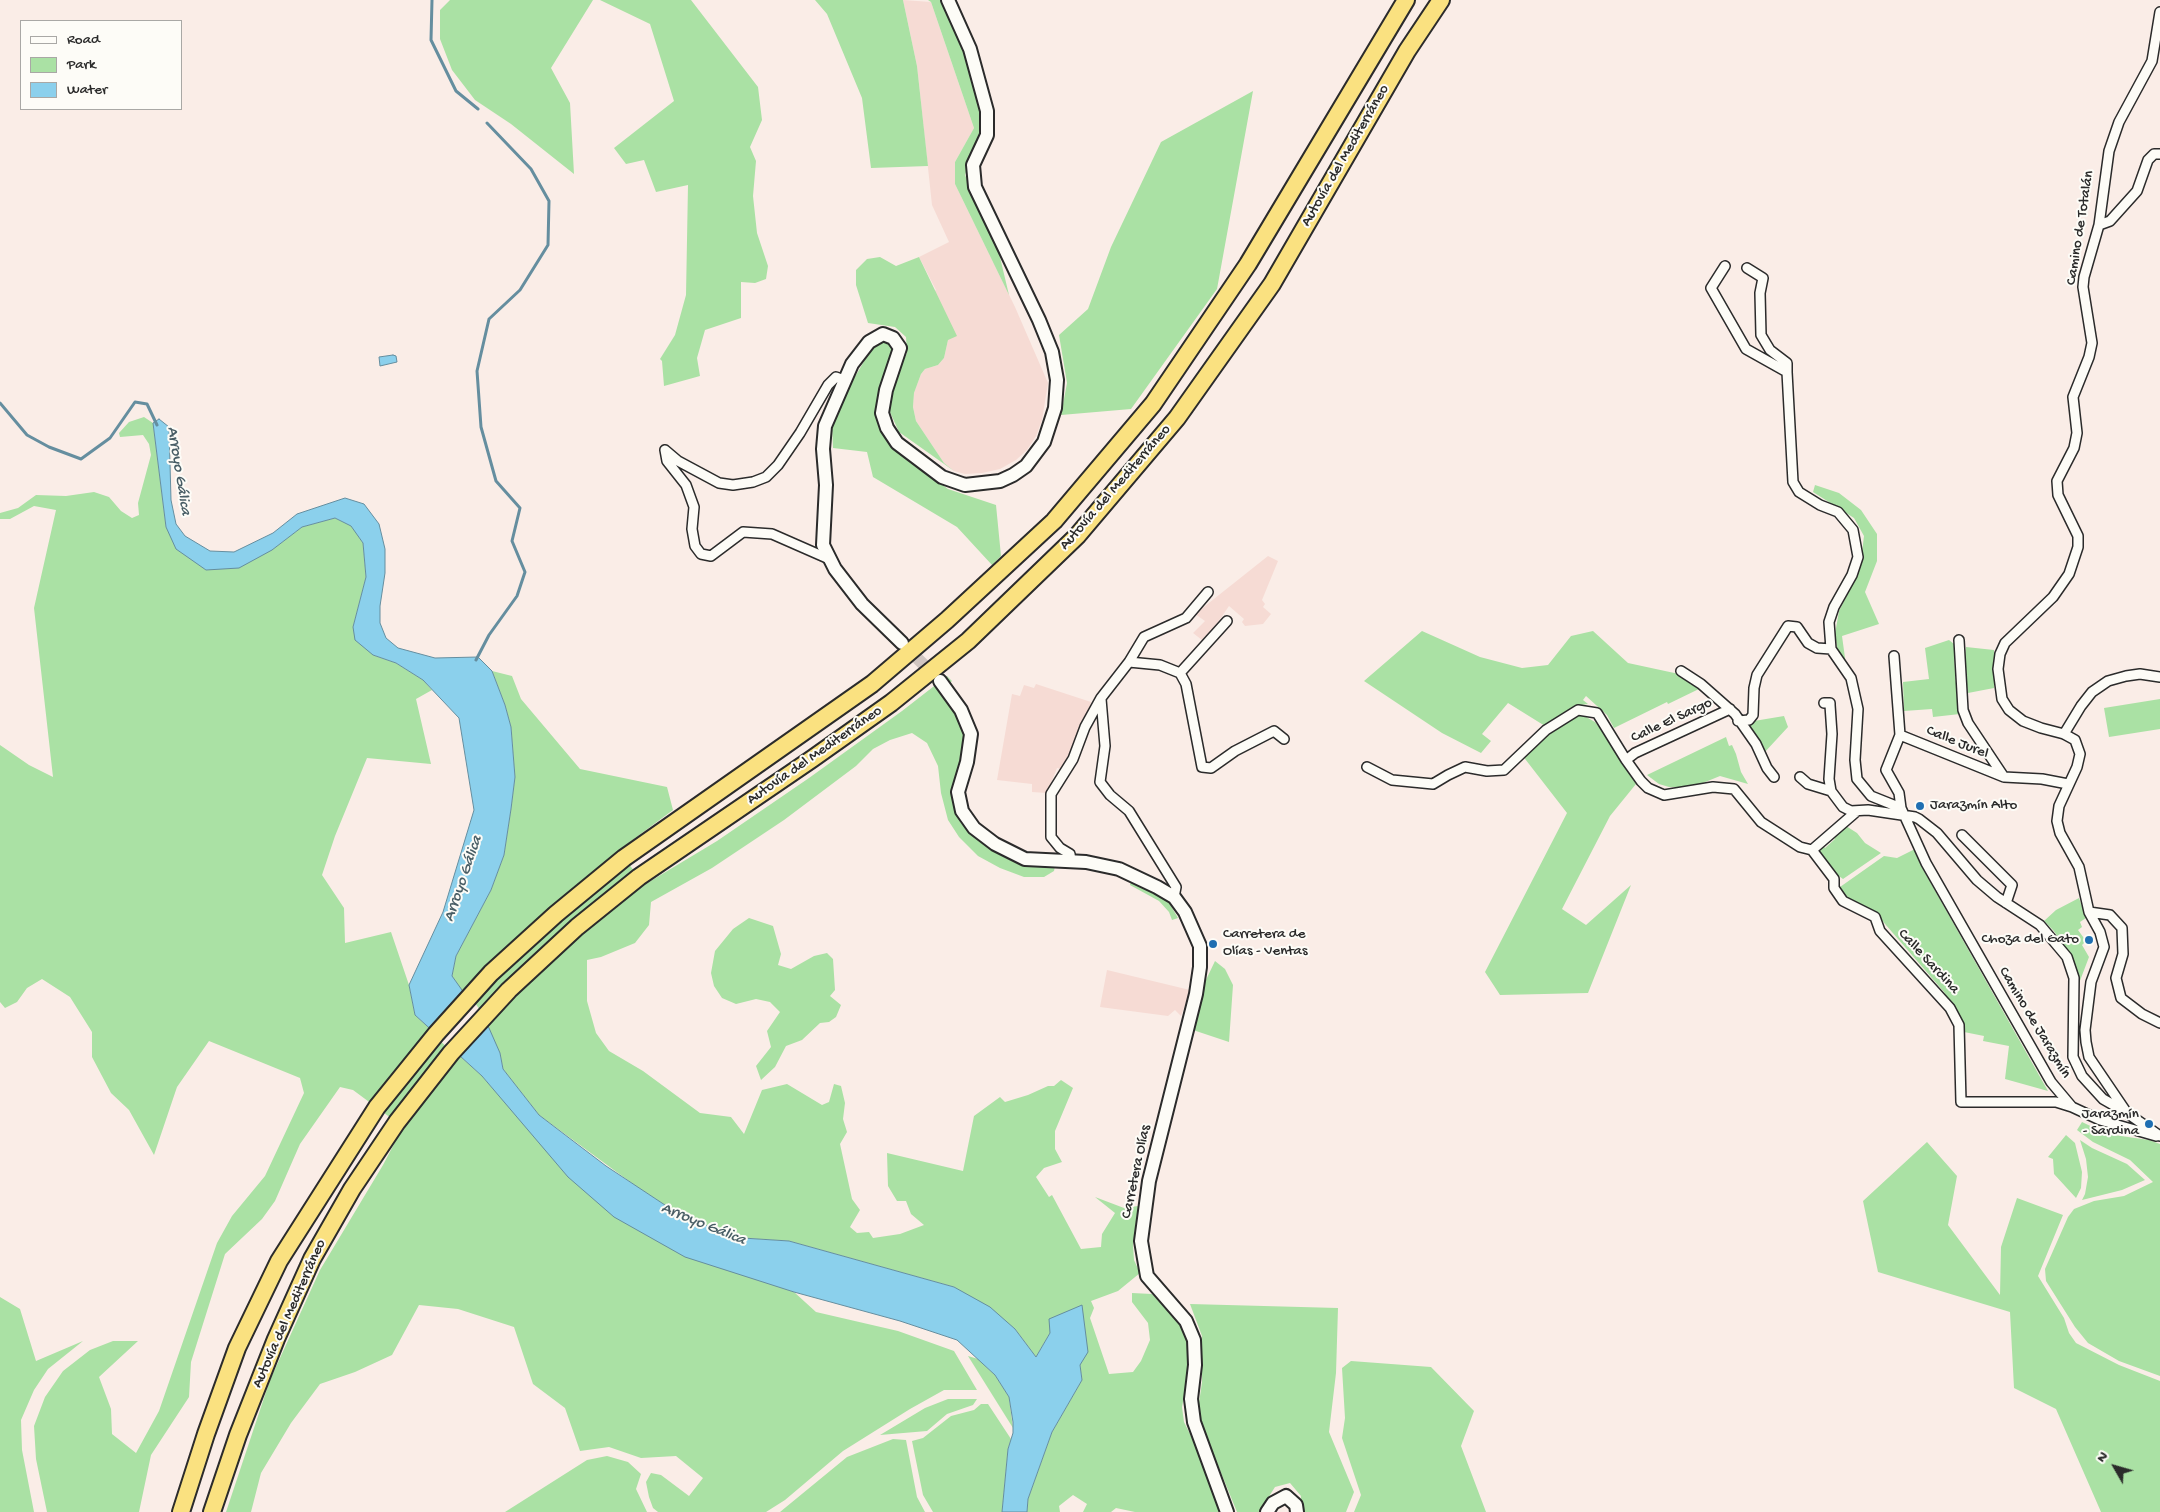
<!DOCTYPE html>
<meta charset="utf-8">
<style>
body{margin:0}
#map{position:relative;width:2160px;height:1512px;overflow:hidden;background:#faede7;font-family:"Gochi Hand",sans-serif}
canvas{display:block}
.legend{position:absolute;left:20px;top:20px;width:162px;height:90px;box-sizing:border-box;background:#fdfcf7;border:1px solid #a9a8a5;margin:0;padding:6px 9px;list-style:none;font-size:15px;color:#2b2b2b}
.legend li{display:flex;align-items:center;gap:10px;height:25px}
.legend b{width:25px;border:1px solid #a9a8a5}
.north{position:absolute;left:2090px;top:1442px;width:50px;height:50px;-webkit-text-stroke:4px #fdfcf7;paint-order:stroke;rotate:308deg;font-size:14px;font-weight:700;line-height:20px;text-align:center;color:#2b2b2b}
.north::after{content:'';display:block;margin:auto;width:18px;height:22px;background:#2b2b2b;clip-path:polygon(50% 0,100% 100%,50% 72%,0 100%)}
</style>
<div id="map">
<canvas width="2160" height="1512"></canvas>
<ul class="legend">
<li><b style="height:6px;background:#fdfcf7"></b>Road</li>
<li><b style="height:14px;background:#aae1a4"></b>Park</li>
<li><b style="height:14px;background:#8bd0ec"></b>Water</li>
</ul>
<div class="north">N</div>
</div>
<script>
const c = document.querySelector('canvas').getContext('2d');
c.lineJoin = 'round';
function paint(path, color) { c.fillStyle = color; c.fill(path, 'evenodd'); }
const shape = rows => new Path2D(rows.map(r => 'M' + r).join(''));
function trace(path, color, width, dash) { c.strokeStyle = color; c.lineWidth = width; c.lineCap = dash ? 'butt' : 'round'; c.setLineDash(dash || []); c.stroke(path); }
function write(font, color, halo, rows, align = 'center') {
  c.font = font + ' "Gochi Hand",sans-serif'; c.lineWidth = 4; c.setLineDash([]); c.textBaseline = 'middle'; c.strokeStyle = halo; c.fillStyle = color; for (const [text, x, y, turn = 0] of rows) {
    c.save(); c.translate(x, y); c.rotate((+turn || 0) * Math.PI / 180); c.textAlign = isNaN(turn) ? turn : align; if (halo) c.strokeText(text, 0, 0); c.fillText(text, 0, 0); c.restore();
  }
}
paint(shape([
 [903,0,931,2,974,128,955,162,955,184,1015,307,1048,383,1042,420,1036,436,1027,450,1016,460,1000,469,982,473,965,474,954,471,944,463,916,421,913,407,914,393,921,374,925,369,938,365,944,358,948,340,934,291,936,290,919,257,949,242,932,205,917,66],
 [1268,556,1278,561,1262,600,1265,604,1263,607,1271,614,1263,624,1245,626,1242,622,1244,619,1229,606,1214,628,1202,640,1193,633,1205,621,1195,614],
 [1036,684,1091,702,1086,722,1066,770,1057,768,1047,793,1032,792,1032,784,997,780,1012,694,1020,696,1024,685,1034,688],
 [1107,970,1190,990,1181,1016,1175,1010,1168,1016,1100,1007]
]), '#f6dbd4');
paint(shape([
 [450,0,593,0,551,68,570,103,574,174,511,124,475,100,452,70,440,39,440,10],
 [600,0,691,0,758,87,762,120,750,147,756,161,753,196,757,233,768,266,766,279,755,283,741,282,741,318,705,330,697,358,700,376,664,386,662,361,660,359,675,335,686,295,688,185,656,192,644,160,626,164,614,148,674,101,650,24],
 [815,0,903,0,917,66,928,166,871,168,862,98,827,14],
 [928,0,941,0,957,33,977,93,983,124,965,175,999,253,1009,295,955,184,955,162,974,128,931,2],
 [1253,91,1217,289,1131,409,1061,415,1067,383,1059,335,1088,309,1111,247,1161,142],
 [880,257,896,266,919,257,957,336,948,340,944,358,938,365,925,369,921,374,914,393,913,407,916,421,944,463,954,471,899,432,889,410,894,380,907,353,906,337,895,327,868,323,856,285,856,270,867,259],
 [884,340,892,345,894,356,880,395,886,437,906,458,948,489,996,505,1001,556,992,565,957,527,873,477,867,452,833,448,832,426,847,390,875,343],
 [144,417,153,423,166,527,206,570,274,548,302,527,335,518,352,526,363,543,366,577,353,627,373,655,396,663,423,680,432,690,416,699,431,764,367,758,335,836,322,875,344,908,345,943,391,932,409,985,415,1015,482,1076,507,1104,747,1275,794,1292,816,1312,898,1331,954,1351,977,1390,944,1390,910,1409,843,1451,785,1500,766,1512,658,1512,653,1508,649,1497,646,1482,651,1473,661,1475,689,1496,703,1478,676,1456,641,1458,609,1447,580,1451,565,1408,533,1384,514,1327,458,1309,419,1305,392,1355,355,1372,320,1384,291,1423,261,1473,251,1512,226,1512,270,1380,320,1270,383,1165,403,1127,353,1090,340,1087,300,1144,275,1201,262,1219,225,1254,191,1362,189,1397,151,1455,139,1512,47,1512,36,1459,34,1426,45,1397,63,1371,90,1350,113,1341,138,1341,99,1377,111,1409,112,1434,136,1453,159,1411,217,1243,232,1216,265,1176,304,1093,300,1078,209,1041,177,1087,154,1155,129,1110,111,1093,92,1057,92,1032,70,997,42,979,27,988,17,1002,5,1008,0,1002,0,745,29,765,53,777,34,608,56,510,34,506,10,519,0,519,0,513,18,508,36,495,66,496,94,492,109,497,121,511,132,518,139,515,138,503,151,455,149,444,143,435,120,437,119,433,129,422],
 [1815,485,1839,493,1861,510,1877,534,1877,561,1865,592,1879,624,1842,636,1846,665,1838,653,1835,634,1839,611,1860,569,1864,536,1854,518,1813,492],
 [1422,631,1480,657,1522,668,1548,665,1571,636,1593,631,1628,663,1679,674,1701,688,1668,704,1667,702,1614,728,1607,715,1586,696,1583,700,1588,704,1574,706,1545,726,1508,703,1482,734,1491,741,1481,753,1442,733,1364,681],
 [1949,640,1954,644,1955,675,1960,714,1933,717,1932,709,1904,711,1903,682,1929,679,1925,648],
 [1966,647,1994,650,1994,688,1968,693,1964,668],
 [492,671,512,676,521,699,580,769,667,787,673,810,619,850,644,885,717,841,809,778,902,711,947,676,952,681,939,693,962,721,965,736,964,750,954,788,954,808,961,823,972,834,1055,866,1054,871,1044,877,1024,877,1000,868,978,856,959,837,948,820,941,793,938,766,927,743,912,733,890,740,873,749,856,766,784,820,712,868,651,902,649,925,635,943,601,957,587,960,587,1001,596,1033,609,1051,643,1071,700,1113,731,1117,744,1134,762,1090,787,1084,822,1105,829,1102,834,1084,841,1086,845,1103,843,1119,847,1132,840,1144,852,1199,860,1210,850,1227,857,1233,869,1232,873,1238,900,1234,924,1225,911,1214,906,1201,897,1201,888,1186,887,1153,963,1171,974,1116,1000,1097,1005,1102,1028,1095,1048,1086,1054,1086,1061,1080,1073,1088,1055,1131,1055,1149,1062,1162,1044,1168,1036,1177,1049,1197,1052,1195,1081,1249,1101,1247,1102,1234,1115,1213,1095,1197,1124,1208,1138,1206,1133,1245,1134,1260,1140,1273,1118,1291,1091,1301,1094,1308,1090,1318,1109,1374,1133,1372,1141,1361,1150,1340,1148,1323,1132,1302,1132,1293,1152,1294,1183,1327,1189,1348,1188,1375,1182,1407,1184,1422,1201,1456,1222,1512,1135,1512,1116,1508,1111,1512,1083,1512,1087,1504,1073,1495,1059,1506,1060,1512,1027,1512,1028,1499,1052,1432,1082,1380,1080,1365,1050,1333,1036,1357,1015,1329,954,1287,789,1241,727,1237,699,1221,674,1211,637,1187,539,1115,503,1069,500,1053,452,976,456,956,491,890,504,855,511,809,515,777,511,727,505,705],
 [2160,699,2160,729,2109,737,2104,708],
 [1581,714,1595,722,1604,733,1636,784,1610,816,1562,909,1586,925,1631,885,1588,993,1500,995,1485,972,1567,813,1522,755,1551,730],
 [1784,716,1788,727,1764,753,1748,727,1754,721],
 [1726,737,1729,746,1732,745,1736,754,1741,772,1748,784,1720,776,1693,787,1669,787,1659,784,1647,775],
 [1846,826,1857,833,1865,843,1881,853,1843,879,1832,871,1815,851,1823,845,1825,848,1835,839,1833,837],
 [1915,849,1920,864,2048,1091,2005,1079,2009,1046,1983,1041,1984,1036,1964,1032,1963,1026,1944,992,1879,917,1856,905,1843,895,1840,887,1884,856,1897,858],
 [1131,881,1156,891,1168,901,1178,918,1172,920,1169,912,1159,901,1130,885],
 [2079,898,2086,918,2080,922,2082,927,2078,930,2086,941,2082,945,2089,957,2078,986,2074,963,2070,954,2053,930,2044,921,2056,910],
 [749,918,773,926,781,954,778,965,791,969,814,956,827,953,833,959,835,990,830,996,841,1005,836,1017,829,1022,820,1023,802,1040,786,1046,775,1067,761,1080,756,1066,771,1047,767,1031,780,1012,770,1002,756,999,736,1004,722,998,714,986,711,973,715,951,733,929],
 [1215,961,1225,969,1233,985,1229,1042,1193,1030,1205,982],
 [2082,1122,2107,1134,2149,1140,2160,1144,2160,1376,2119,1361,2088,1343,2075,1327,2046,1281,2045,1269,2068,1217,2074,1209,2094,1201,2124,1196,2153,1182,2130,1160,2093,1142,2077,1130],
 [2066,1135,2075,1143,2082,1172,2081,1188,2076,1198,2054,1174,2053,1159,2048,1157],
 [2080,1140,2092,1148,2127,1164,2145,1180,2122,1190,2082,1200,2085,1194,2088,1177,2086,1159],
 [1927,1142,1957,1176,1948,1225,2000,1295,2001,1247,2017,1198,2063,1215,2038,1276,2064,1318,2069,1333,2076,1343,2119,1365,2160,1381,2160,1512,2101,1512,2056,1409,2014,1388,2010,1312,1878,1272,1863,1201],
 [0,1297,20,1309,36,1361,83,1341,48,1369,34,1390,21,1420,22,1450,34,1512,0,1512],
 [1190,1304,1338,1308,1336,1373,1329,1432,1354,1492,1346,1512,1300,1512,1301,1496,1290,1483,1275,1487,1259,1512,1237,1512,1208,1441,1198,1410,1202,1382,1202,1336],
 [968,1356,978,1359,995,1375,1009,1397,1013,1428],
 [1351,1361,1431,1367,1474,1411,1461,1446,1486,1512,1354,1512,1361,1495,1342,1438,1345,1418,1342,1368],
 [948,1399,977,1399,973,1405,947,1414,927,1431,880,1435,925,1408],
 [981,1404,988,1404,1011,1439,1008,1449,1002,1512,933,1512,923,1495,912,1441,923,1438,951,1416,974,1410],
 [893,1439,906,1440,917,1497,925,1512,780,1512,847,1457],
 [607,1456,628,1462,641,1474,636,1489,647,1512,505,1512,587,1460]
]), '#aae1a4');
const water = shape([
 [393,355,396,356,397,362,380,366,379,357,393,355],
 [159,419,169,427,171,500,176,524,185,536,210,551,234,552,273,533,297,514,345,498,364,504,379,524,385,549,385,573,380,606,380,623,386,638,398,648,435,658,478,657,492,671,505,705,511,727,515,777,511,809,504,855,491,890,456,956,452,976,489,1028,500,1053,503,1069,539,1115,606,1166,674,1211,699,1221,727,1237,789,1241,954,1287,990,1307,1015,1329,1036,1357,1050,1333,1049,1319,1082,1305,1088,1352,1080,1365,1082,1380,1052,1432,1028,1499,1027,1512,1002,1512,1008,1449,1013,1433,1013,1422,1009,1397,995,1375,957,1340,900,1321,794,1292,685,1257,614,1217,568,1177,482,1076,415,1015,409,985,443,912,474,810,459,718,423,680,396,663,373,655,355,640,353,627,366,577,363,543,351,526,335,518,302,527,272,550,239,568,206,570,176,549,166,527,153,423,159,419]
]);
paint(water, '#8bd0ec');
trace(water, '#658e9f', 1);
paint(shape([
 [465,989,490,1024,459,1058,428,1030]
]), '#faede7');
trace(shape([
 [432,0,431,40,456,91,478,109],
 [0,403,27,435,49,447,81,459,110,438,135,402,147,404,157,425],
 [476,660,489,635,517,596,525,572,512,541,520,508,496,481,481,427,477,371,489,319,520,290,548,245,549,201,531,169,487,123]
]), '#658e9f', 3);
trace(shape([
 [904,645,936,677]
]), '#d1c6c1', 12, [12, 6]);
const minor = shape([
 [2160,12,2152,61,2119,122,2109,151,2099,225,2084,277,2083,287,2092,343,2089,357,2073,397,2077,433,2074,448,2057,481,2058,495,2078,536,2078,547,2069,574,2053,597,2005,643,2000,654,1998,669,2002,699,2009,710,2023,721,2041,728,2064,734,2075,740,2080,754,2077,767,2059,806,2057,821,2060,833,2079,867,2089,912,2100,932,2104,947,2091,982,2085,1030,2086,1042,2089,1057,2127,1113,2160,1136],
 [2099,225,2110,221,2137,191,2148,160,2154,154,2160,154],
 [1725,266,1711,288,1746,349,1787,372,1793,482,1799,492,1820,505,1838,512,1853,530,1858,557,1852,575,1834,607,1829,622,1831,649,1851,678,1858,709,1855,760,1857,779,1871,796,1901,808,1926,863,2051,1082,2072,1107,2100,1120,2156,1136],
 [1747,268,1763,278,1760,293,1761,335,1770,350,1787,363,1787,372],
 [665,450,667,461,686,485,694,507,692,529,695,546,701,554,711,556,743,532,772,534,829,559],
 [665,450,678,461,719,483,733,485,753,482,766,477,778,465,800,433,828,385,836,377,844,380],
 [1959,640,1963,710,1968,723,2004,777,2042,779,2068,784],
 [1894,656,1900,735,2004,777],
 [1129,662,1160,665,1180,673,1227,621],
 [1681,671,1701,684,1735,714,1756,744,1767,768,1774,777],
 [1180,673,1186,684,1202,767,1211,768,1235,751,1274,731,1284,739],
 [1101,699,1105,746,1100,782,1110,795,1129,811,1176,887,1174,897],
 [1824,703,1830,703,1830,705,1832,734,1829,779,1831,791],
 [1738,721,1749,720,1753,715,1754,688,1757,675,1788,626,1797,627,1808,643,1817,648,1831,649],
 [2064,734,2081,706,2092,692,2108,681,2126,676,2140,674,2160,677],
 [1900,735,1886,770,1899,793,1901,808],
 [1626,760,1635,753,1730,709],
 [1367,767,1392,780,1433,784,1448,775,1465,767,1487,771,1504,770,1546,730,1578,710,1597,713,1626,760,1641,781,1648,788,1664,795,1713,787,1734,789,1761,822,1800,847,1812,850,1857,811],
 [1800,777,1808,784,1831,791,1843,807,1851,811,1868,810,1915,817,1919,819,1937,833,1977,880,1997,897,2040,925,2067,957,2074,978,2073,1057,2082,1076,2103,1099,2124,1111],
 [1962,835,2012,885,2006,903],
 [1812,850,1834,879,1834,888,1843,901,1875,917,1880,931,1950,1008,1959,1025,1961,1102,2056,1102,2072,1107],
 [1071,861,1070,854,1060,848,1051,837,1051,794,1073,759,1085,727,1101,698,1129,662,1144,637,1186,618,1208,592],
 [2089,912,2110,915,2122,928,2123,954,2116,978,2121,998,2142,1014,2160,1023]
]);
const secondary = shape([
 [902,643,862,604,835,569,823,545,826,485,823,449,825,426,852,364,869,342,883,334,893,338,900,348,886,390,882,413,887,428,897,443,942,477,965,485,1000,481,1013,475,1026,466,1044,442,1055,408,1057,380,1052,352,1039,320,975,187,973,165,987,135,987,111,970,49,948,0],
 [940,681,961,710,971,734,967,762,958,792,962,811,974,828,995,844,1025,859,1086,862,1119,869,1157,887,1174,897,1185,912,1200,946,1200,967,1196,994,1149,1181,1141,1241,1147,1276,1186,1321,1194,1340,1195,1365,1191,1399,1194,1422,1227,1512],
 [1267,1512,1273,1503,1286,1496,1296,1505,1297,1512]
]);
const motorway = shape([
 [181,1512,206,1434,237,1348,279,1261,377,1107,436,1034,491,973,556,914,624,858,872,684,947,620,1054,521,1153,404,1248,264,1406,0],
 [212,1512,238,1435,276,1339,312,1259,352,1189,397,1122,451,1053,509,990,577,927,639,877,812,759,891,703,968,641,1077,536,1177,418,1272,284,1407,51,1441,0]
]);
trace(minor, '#2b2b2b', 12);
trace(secondary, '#2b2b2b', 16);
trace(motorway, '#2b2b2b', 20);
trace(minor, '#fdfcf7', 9);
trace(secondary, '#fdfcf7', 12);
trace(motorway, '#fae180', 16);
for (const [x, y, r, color] of [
 [1920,806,5,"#1f6fb2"],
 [2089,940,5,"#1f6fb2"],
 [1213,944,5,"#1f6fb2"],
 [2149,1124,5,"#1f6fb2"]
]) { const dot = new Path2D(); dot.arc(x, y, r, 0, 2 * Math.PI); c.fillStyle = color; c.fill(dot); trace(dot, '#fdfcf7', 2); }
write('15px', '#2b2b2b', '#fdfcf7', [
 ["Autovía del Mediterráneo",1346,156,-60],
 ["Camino de Totalán",2081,228,-81],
 ["Autovía del Mediterráneo",1116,488,-49],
 ["Calle El Sargo",1672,721,-25],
 ["Calle Jurel",1957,743,22],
 ["Autovía del Mediterráneo",815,756,-35],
 ["Calle Sardina",1928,962,47],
 ["Camino de Jarazmín",2034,1023,59],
 ["Carretera Olías",1137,1172,-78],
 ["Autovía del Mediterráneo",290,1314,-66]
]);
write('15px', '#2b2b2b', '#fdfcf7', [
 ["Jarazmín Alto",1930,806],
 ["Carretera de",1223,935],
 ["Olías - Ventas",1223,952],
 ["Choza del Gato",2079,940,"right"],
 ["Jarazmín",2139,1115,"right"],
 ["- Sardina",2139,1132,"right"]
], 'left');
write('italic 16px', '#485d65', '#fdfcf7', [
 ["Arroyo Gálica",178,471,81],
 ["Arroyo Gálica",464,879,-71],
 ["Arroyo Gálica",703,1225,22]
]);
</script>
